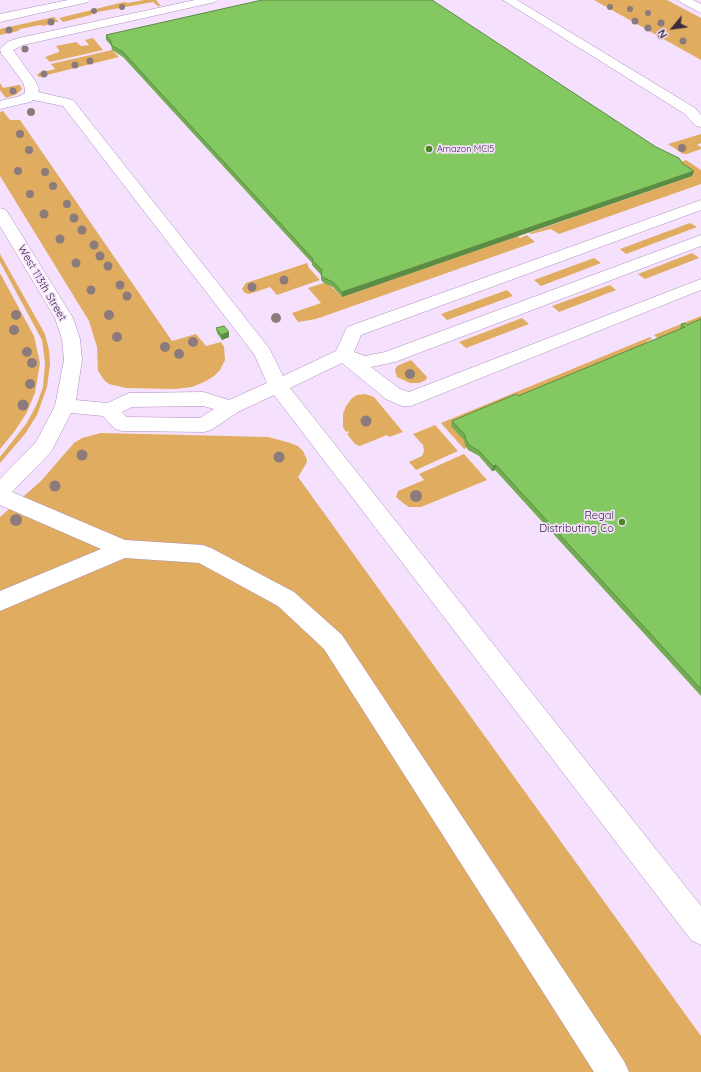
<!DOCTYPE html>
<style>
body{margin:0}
#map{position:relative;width:701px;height:1072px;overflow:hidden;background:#f5e1fd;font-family:Quicksand,sans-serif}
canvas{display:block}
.north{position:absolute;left:653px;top:8px;width:40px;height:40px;-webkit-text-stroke:3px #f5e1fd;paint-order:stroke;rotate:241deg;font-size:11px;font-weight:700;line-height:16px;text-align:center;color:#382b3d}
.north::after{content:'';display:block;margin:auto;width:14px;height:18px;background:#382b3d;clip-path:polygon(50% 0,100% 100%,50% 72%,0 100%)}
</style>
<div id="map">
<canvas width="701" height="1072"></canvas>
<div class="north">N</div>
</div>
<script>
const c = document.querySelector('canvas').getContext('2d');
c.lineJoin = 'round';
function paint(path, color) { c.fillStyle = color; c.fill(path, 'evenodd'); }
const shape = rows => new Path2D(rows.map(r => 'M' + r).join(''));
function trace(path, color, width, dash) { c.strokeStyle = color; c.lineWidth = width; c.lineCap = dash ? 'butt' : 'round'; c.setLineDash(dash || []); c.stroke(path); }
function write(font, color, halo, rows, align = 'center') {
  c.font = font + ' Quicksand,sans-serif'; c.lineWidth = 3.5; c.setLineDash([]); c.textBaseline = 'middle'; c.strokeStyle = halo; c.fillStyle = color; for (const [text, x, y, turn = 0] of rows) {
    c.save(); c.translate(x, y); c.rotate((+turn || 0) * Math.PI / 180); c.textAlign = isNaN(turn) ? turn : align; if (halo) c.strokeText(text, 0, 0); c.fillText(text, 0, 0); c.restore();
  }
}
paint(shape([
 [144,0,156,0,161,6,158,6,153,2,92,13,91,15,63,22,59,18,124,2,128,3],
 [594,0,667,0,701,18,701,60],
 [54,17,59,22,54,22,44,26,40,25,20,29,18,31,0,35,0,29],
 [93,38,103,50,50,62,45,57,59,52,59,50,56,46,76,42,81,46,89,45,85,40],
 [112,50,119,57,39,77,37,75,39,73,55,69,51,64],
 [0,83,3,88,18,85,20,85,22,89,17,94,6,98,0,90],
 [3,111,10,120,20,120,172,341,196,334,206,346,221,342,224,347,225,360,220,370,214,376,206,381,192,387,175,389,126,388,109,384,104,380,98,371,97,347,89,321,0,176,0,112],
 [701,134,701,143,697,145,701,147,701,149,687,154,683,154,668,144],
 [686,160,701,170,701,184,559,234,551,229,531,234,529,233,692,176,678,163],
 [690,223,697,227,626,254,620,249],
 [527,235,535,242,316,319,298,322,292,313,321,303,308,288,327,282,342,297,518,236,520,238],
 [692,253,699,258,645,279,638,274],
 [0,254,45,334,49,350,50,364,47,387,37,415,25,434,0,463,0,457,26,424,36,406,43,387,45,363,42,340,0,262],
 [594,258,601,263,541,286,534,280],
 [307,263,309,268,320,280,277,295,270,287,249,294,245,293,242,289,246,283],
 [0,273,34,336,40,363,35,393,26,414,14,432,0,449],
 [610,285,616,290,559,312,552,306],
 [507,290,513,296,447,320,441,314],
 [701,316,701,323,661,341,654,335],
 [522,318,529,324,466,348,459,342],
 [650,337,652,339,646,342,650,346,470,446,464,449,441,423],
 [411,360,427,377,426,380,419,383,410,383,397,377,395,370,397,366],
 [365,394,374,397,403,432,389,437,387,435,360,446,355,444,347,434,349,433,348,431,346,432,343,427,343,414,346,406,352,398,357,395],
 [435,425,458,451,416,470,409,462,422,456,424,451,423,445,413,434],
 [101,433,268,437,287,442,298,446,303,451,307,460,306,464,298,477,701,1036,701,1072,0,1072,0,517,41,481,74,443,82,438],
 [464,454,487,480,421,507,409,507,403,503,396,497,398,491,424,480,419,474]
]), '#e0ac60');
const minor = shape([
 [68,0,90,0,88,2,84,3,0,22,0,14,68,0],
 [195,0,217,0,215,2,211,3,23,45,13,50,36,82,39,89,38,92,73,100,269,348,283,376,336,351,347,327,701,200,701,210,361,335,354,352,365,356,385,352,701,235,701,246,395,362,371,367,400,389,409,392,701,279,701,290,411,406,402,406,386,399,342,363,290,388,701,906,701,945,691,940,274,395,238,412,211,430,204,432,122,431,115,429,103,416,71,413,51,452,12,492,125,540,203,545,211,548,294,592,342,635,624,1061,629,1072,594,1072,324,649,278,606,199,563,125,558,0,611,0,591,101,549,0,505,0,479,36,442,55,406,64,360,62,339,55,318,0,226,0,208,6,210,8,213,73,318,80,339,82,360,76,400,107,403,129,393,203,392,229,400,267,383,254,354,63,106,33,100,30,102,0,109,0,101,20,96,25,93,25,89,23,82,1,53,0,49,7,42,19,38,195,0],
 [203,406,214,409,200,418,127,417,122,412,132,407,203,406],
 [503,0,517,0,695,108,701,115,701,127,696,126,685,114,503,0],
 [678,0,693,0,701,4,701,13,680,2,678,0]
]);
trace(minor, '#ad8eba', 1);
paint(minor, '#fff');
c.fillStyle = '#8b7b7d';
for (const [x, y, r] of [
 [122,7,3],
 [610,7,3],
 [630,9,3],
 [94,11,3],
 [648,13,3],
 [635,21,3.5],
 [51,22,3.5],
 [661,23,3.5],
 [648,28,3.5],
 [9,30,3.5],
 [661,36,3.5],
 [683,41,3.5],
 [25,49,3.5],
 [90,61,3.5],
 [75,65,3.5],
 [44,74,3.5],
 [13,91,3.5],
 [31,112,4],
 [20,134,4],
 [682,148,4],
 [29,150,4],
 [18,171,4],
 [45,172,4],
 [53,186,4],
 [30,194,4],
 [67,204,4],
 [44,214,4.5],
 [74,218,4.5],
 [82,230,4.5],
 [60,239,4.5],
 [94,245,4.5],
 [100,256,4.5],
 [76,263,4.5],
 [108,266,4.5],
 [284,280,4.5],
 [120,285,4.5],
 [252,287,4.5],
 [91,290,4.5],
 [127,296,4.5],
 [16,315,5],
 [109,315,5],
 [276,318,5],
 [14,330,5],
 [117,337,5],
 [193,342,5],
 [165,347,5],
 [27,352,5],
 [179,354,5],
 [32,363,5],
 [410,374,5],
 [30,384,5],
 [23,405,5.5],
 [366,421,5.5],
 [82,455,5.5],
 [279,457,5.5],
 [55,486,5.5],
 [416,496,6],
 [16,520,6]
]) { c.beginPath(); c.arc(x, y, r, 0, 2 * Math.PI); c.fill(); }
paint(shape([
 [106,35,656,147,694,171,692,176,342,297,333,287,324,283,321,280,321,275,312,265,312,263,123,57,112,50,111,45,106,40],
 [701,319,701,696,495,470,492,471,479,456,468,450,465,445,464,440,451,426,452,421,518,396,680,329,681,324,687,325],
 [216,328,229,332,229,337,222,340,217,333]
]), '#72ac53');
paint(shape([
 [694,171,692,176,342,297,342,292],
 [229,332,229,337,222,340,221,335],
 [496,465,495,470,492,471,493,466]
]), '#5c8c44');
const building = shape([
 [262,0,432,0,656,147,679,158,683,164,694,171,342,292,333,282,324,278,321,275,322,270,312,260,313,259,123,52,111,45,111,41,106,35,262,0],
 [701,319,701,689,496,465,493,466,479,451,469,445,466,440,465,435,452,421,516,394,518,396,685,327,681,324,685,323,687,325,701,319],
 [224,326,229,332,221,335,216,328,224,326]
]);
paint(building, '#84c861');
trace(building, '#5c8c44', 1);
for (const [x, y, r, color] of [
 [429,149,4,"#4a8624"],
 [622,522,4,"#4a8624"]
]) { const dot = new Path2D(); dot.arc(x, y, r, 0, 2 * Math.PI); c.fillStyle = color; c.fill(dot); trace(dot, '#f5e1fd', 1.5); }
write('9px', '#382b3d', '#f5e1fd', [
 ["Amazon MCI5",437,149]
], 'left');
write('11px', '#382b3d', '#f5e1fd', [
 ["West 113th Street",42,283,60]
]);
write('11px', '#382b3d', '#f5e1fd', [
 ["Regal",614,516],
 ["Distributing Co",614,529]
], 'right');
</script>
